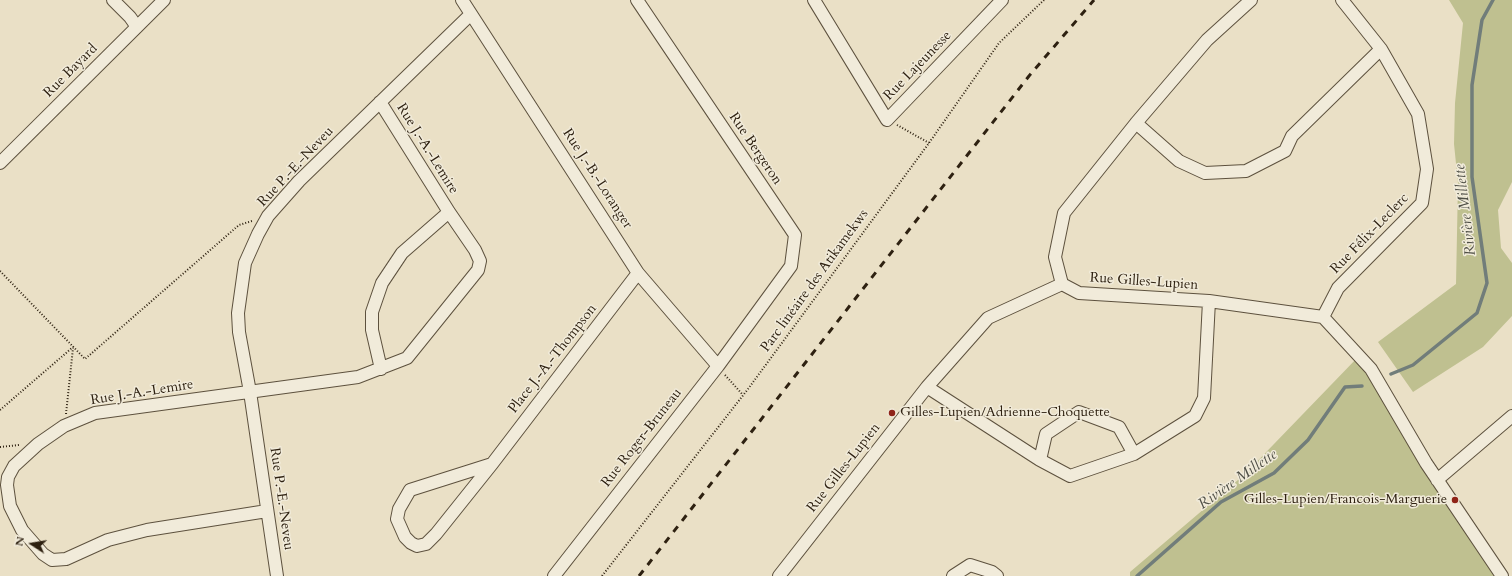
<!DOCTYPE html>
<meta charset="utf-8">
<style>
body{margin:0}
#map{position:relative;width:1512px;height:576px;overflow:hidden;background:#eae0c6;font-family:Cardo,serif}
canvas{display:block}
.north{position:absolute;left:12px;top:524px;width:40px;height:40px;-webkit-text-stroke:3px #f1ebda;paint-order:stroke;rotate:282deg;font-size:11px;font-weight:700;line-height:16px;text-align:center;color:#2e2111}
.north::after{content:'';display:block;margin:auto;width:14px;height:18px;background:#2e2111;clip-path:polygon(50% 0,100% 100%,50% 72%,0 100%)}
</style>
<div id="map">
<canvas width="1512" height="576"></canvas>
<div class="north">N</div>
</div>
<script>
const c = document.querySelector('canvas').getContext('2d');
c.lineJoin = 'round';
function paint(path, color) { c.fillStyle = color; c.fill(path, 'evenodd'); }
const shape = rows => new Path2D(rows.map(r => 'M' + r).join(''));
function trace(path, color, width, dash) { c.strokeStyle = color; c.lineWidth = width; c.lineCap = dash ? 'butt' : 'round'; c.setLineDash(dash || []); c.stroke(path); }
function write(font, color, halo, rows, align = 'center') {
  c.font = font + ' Cardo,serif'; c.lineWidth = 3; c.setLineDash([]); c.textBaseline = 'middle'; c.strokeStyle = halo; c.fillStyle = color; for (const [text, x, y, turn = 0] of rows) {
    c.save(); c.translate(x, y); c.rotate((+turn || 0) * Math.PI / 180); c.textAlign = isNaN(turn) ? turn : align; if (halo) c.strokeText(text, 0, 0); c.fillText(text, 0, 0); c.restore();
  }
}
paint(shape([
 [1449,0,1512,0,1512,182,1498,210,1501,248,1512,263,1512,316,1483,347,1413,392,1378,342,1456,284,1458,183,1454,144,1455,103,1463,23],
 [1358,357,1500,576,1130,576,1130,572,1245,474]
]), '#bfc090');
trace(shape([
 [1391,374,1413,365,1477,313,1487,283,1472,177,1472,85,1482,20,1493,0],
 [1137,576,1221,502,1274,473,1308,440,1345,387,1362,386]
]), '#717d7a', 3.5);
const minor = shape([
 [113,0,130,17,137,27],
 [462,0,638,273,718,366],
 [814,0,887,120,1002,0],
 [1136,123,1179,161,1205,173,1246,171,1285,151,1292,136,1381,49],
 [0,163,164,0],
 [1062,284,1079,293,1209,301,1323,317,1371,369,1426,463,1502,576],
 [1062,284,1055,257,1064,213,1136,123,1207,40,1251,0],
 [1323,317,1338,288,1422,203,1427,169,1418,114,1381,49,1342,0],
 [381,369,372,330,372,312,382,283,402,253,449,212],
 [927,387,1040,460,1070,476,1134,454,1195,416,1204,398,1209,301],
 [1040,460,1046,434,1079,412,1119,427,1134,454],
 [492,464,410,490,399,509,397,519,405,537,411,543,417,546,426,544,436,534,492,464,638,273],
 [1437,480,1512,416],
 [267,511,147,530,108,540,66,559,52,560,43,554,22,530,10,506,7,485,8,477,14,466,38,444,64,426,95,413,358,377,407,358,478,270,480,261,475,250,449,212,380,102],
 [277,576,250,392,239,332,238,313,245,263,258,234,268,216,299,181,471,14],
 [554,576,718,366,791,266,795,235,637,0],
 [779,576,927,387,988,318,1062,284],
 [953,576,970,565,992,572,997,576]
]);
trace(minor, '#5d513e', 14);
trace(shape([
 [897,125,929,143],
 [0,271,85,359,239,225,252,221],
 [725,375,743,395],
 [0,410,73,347],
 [66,414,73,348],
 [0,447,19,445],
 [602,576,748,389,929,143,999,43,1044,0]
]), '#2e2111', 2, [1, 2]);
trace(minor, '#f1ebda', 12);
trace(shape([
 [639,576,1029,76,1094,0]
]), '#2e2111', 3, [7, 7]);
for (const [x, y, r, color] of [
 [892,413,4,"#8f2418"],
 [1455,500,4,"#8f2418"]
]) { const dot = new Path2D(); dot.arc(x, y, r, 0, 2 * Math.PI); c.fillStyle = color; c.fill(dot); trace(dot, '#f1ebda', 1.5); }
write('14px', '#2e2111', '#f1ebda', [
 ["Rue Lajeunesse",918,66,-46],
 ["Rue Bayard",71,71,-45],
 ["Rue J.-A.-Lemire",427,149,58],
 ["Rue Bergeron",755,149,56],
 ["Rue P.-E.-Neveu",296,167,-47],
 ["Rue J.-B.-Loranger",597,179,57],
 ["Rue Félix-Leclerc",1370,234,-46],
 ["Parc linéaire des Atikamekws",815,281,-54],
 ["Rue Gilles-Lupien",1144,282,4],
 ["Place J.-A.-Thompson",553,359,-52],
 ["Rue J.-A.-Lemire",142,393,-9],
 ["Rue Roger-Bruneau",642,438,-52],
 ["Rue Gilles-Lupien",844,468,-52],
 ["Rue P.-E.-Neveu",281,499,82]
]);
write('14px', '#2e2111', '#f1ebda', [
 ["Gilles-Lupien/Adrienne-Choquette",900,413],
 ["Gilles-Lupien/Francois-Marguerie",1447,500,"right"]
], 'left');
write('italic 15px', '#4f4f46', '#f1ebda', [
 ["Rivière Millette",1466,210,-97],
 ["Rivière Millette",1238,480,-35]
]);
</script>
